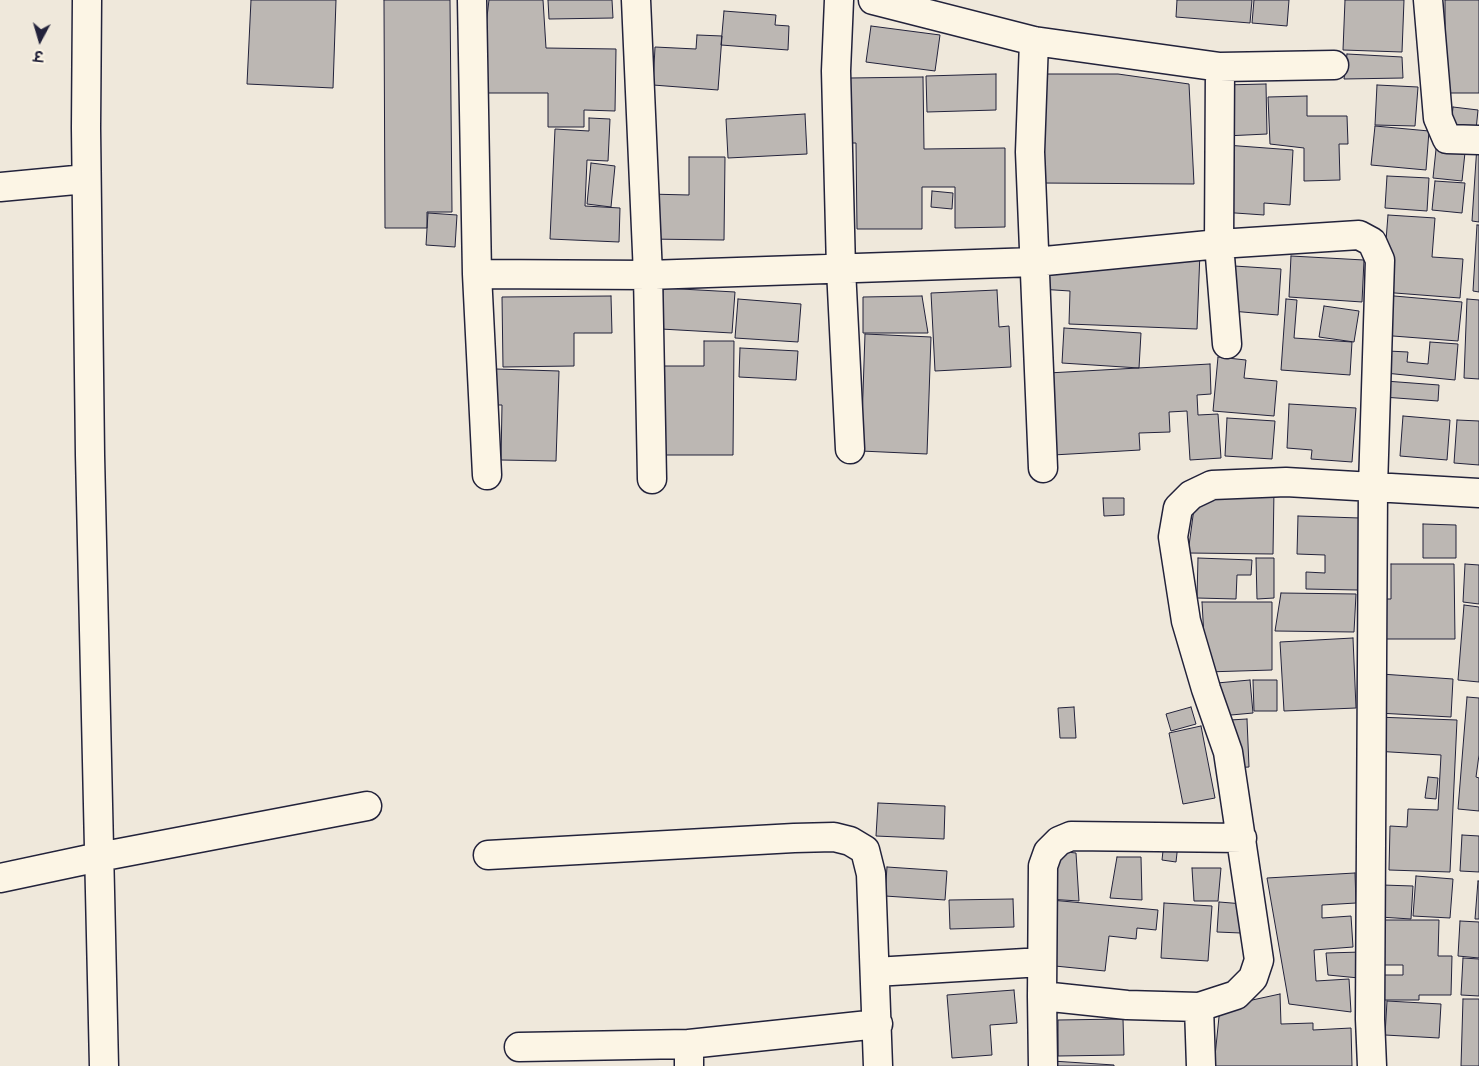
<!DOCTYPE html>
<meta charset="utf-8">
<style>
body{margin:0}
#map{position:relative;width:1479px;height:1066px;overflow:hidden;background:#efe8db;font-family:Caveat,"Playpen Sans Deva",sans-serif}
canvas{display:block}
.north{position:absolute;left:15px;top:15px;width:50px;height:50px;-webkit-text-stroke:4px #fcf5e5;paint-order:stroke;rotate:186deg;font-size:14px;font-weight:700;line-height:20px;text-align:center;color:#22223b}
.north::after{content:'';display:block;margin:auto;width:18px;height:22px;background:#22223b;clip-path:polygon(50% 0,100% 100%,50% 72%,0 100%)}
</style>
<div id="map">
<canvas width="1479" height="1066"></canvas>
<div class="north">उ</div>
</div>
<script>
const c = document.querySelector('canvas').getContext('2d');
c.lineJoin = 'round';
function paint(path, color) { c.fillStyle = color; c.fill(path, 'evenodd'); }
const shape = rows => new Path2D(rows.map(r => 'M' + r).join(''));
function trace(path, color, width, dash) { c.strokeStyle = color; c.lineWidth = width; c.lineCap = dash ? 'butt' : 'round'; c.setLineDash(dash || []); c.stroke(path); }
const building = shape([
 [251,0,336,0,333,88,247,84,251,0],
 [384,0,450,0,452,212,427,212,427,228,385,228,384,0],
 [489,0,543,0,546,48,616,49,615,111,584,110,584,127,548,127,548,93,478,93,489,0],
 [548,0,612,0,613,18,549,19,548,0],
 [1177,0,1252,0,1250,23,1176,17,1177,0],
 [1254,0,1289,0,1287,26,1252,23,1254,0],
 [1345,0,1404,0,1402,52,1343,50,1345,0],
 [1445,0,1479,0,1479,93,1445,93,1445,0],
 [724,11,776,15,775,25,789,26,788,50,721,45,724,11],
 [871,26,940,35,935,71,866,62,871,26],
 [697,35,722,36,718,90,653,85,655,47,696,49,697,35],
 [1347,54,1402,57,1403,78,1344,79,1347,54],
 [996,74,996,110,927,112,926,76,996,74],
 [1040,74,1118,74,1189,84,1194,184,1040,183,1040,74],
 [923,77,924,149,1005,148,1005,227,955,228,955,187,922,187,922,229,857,229,856,143,851,143,850,78,923,77],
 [1266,84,1267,134,1225,136,1223,85,1266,84],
 [1377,85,1418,87,1415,126,1375,125,1377,85],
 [1307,96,1307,116,1347,116,1348,144,1339,144,1340,180,1304,181,1304,148,1270,144,1268,97,1307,96],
 [1453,107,1478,110,1476,130,1451,127,1453,107],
 [805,114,807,154,728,158,726,119,805,114],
 [589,118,610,119,608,161,587,160,585,206,620,208,619,242,550,239,555,129,589,131,589,118],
 [1375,126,1429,131,1426,170,1371,165,1375,126],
 [1437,140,1466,143,1462,181,1433,178,1437,140],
 [1226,145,1293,150,1290,205,1264,203,1264,215,1221,212,1226,145],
 [1477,145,1479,145,1479,222,1472,221,1477,145],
 [689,157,725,157,724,240,647,239,648,194,689,195,689,157],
 [591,163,615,166,611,207,587,204,591,163],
 [1387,176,1429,178,1427,211,1385,208,1387,176],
 [1435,181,1465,183,1462,213,1432,210,1435,181],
 [932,191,953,193,952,209,931,207,932,191],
 [428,213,457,215,455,247,426,245,428,213],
 [1388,215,1435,218,1432,257,1463,259,1460,298,1382,292,1388,215],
 [1477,225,1479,225,1479,292,1473,291,1477,225],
 [1041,245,1200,252,1197,329,1069,324,1070,291,1039,289,1041,245],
 [1291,256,1364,260,1362,302,1289,297,1291,256],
 [1234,266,1281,269,1278,315,1231,311,1234,266],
 [663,288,735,292,732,333,661,329,663,288],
 [997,290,999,327,1009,326,1011,367,935,371,931,293,997,290],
 [1383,295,1462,302,1458,341,1380,335,1383,295],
 [611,296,612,333,574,333,574,366,503,367,502,297,611,296],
 [922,296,928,333,863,333,863,297,922,296],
 [738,299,801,304,798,342,735,338,738,299],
 [1286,299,1297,300,1294,338,1352,342,1350,375,1281,370,1286,299],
 [1467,299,1479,300,1479,379,1464,378,1467,299],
 [1324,306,1359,311,1354,342,1319,337,1324,306],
 [1064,328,1141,333,1139,368,1062,363,1064,328],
 [865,334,931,337,927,454,861,451,865,334],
 [704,341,734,341,733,455,662,455,663,366,704,366,704,341],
 [1430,342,1458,344,1455,380,1385,373,1388,351,1408,352,1407,362,1428,364,1430,342],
 [740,348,798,351,796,380,739,377,740,348],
 [1218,357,1246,360,1244,378,1277,381,1274,416,1213,411,1218,357],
 [1210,364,1211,394,1197,395,1198,415,1218,414,1221,458,1190,460,1187,411,1169,412,1170,432,1139,433,1140,450,1053,455,1048,373,1210,364],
 [496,369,559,371,556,461,501,460,502,405,494,405,496,369],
 [1385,381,1439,385,1438,401,1383,397,1385,381],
 [1289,404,1356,408,1352,462,1311,459,1312,450,1287,448,1289,404],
 [1403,416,1450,420,1447,460,1400,456,1403,416],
 [1227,418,1275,421,1272,459,1225,456,1227,418],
 [1457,420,1479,421,1479,465,1454,463,1457,420],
 [1274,490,1273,554,1188,553,1195,501,1274,490],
 [1103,498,1124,498,1124,515,1104,516,1103,498],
 [1298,516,1360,518,1358,590,1306,589,1306,572,1325,573,1325,555,1297,554,1298,516],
 [1423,524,1456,525,1456,558,1423,558,1423,524],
 [1198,558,1252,560,1251,575,1237,575,1236,599,1197,598,1198,558],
 [1256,558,1274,558,1274,598,1257,599,1256,558],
 [1391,564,1454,564,1455,639,1380,639,1380,599,1391,599,1391,564],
 [1465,564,1479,565,1479,604,1463,602,1465,564],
 [1281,593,1356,594,1354,632,1275,631,1281,593],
 [1202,602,1272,602,1272,670,1206,672,1202,602],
 [1464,605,1479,607,1479,682,1458,680,1464,605],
 [1353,638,1356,708,1284,711,1280,642,1353,638],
 [1381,674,1453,679,1451,717,1378,713,1381,674],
 [1250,680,1253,713,1220,716,1217,683,1250,680],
 [1253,680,1277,680,1277,711,1254,711,1253,680],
 [1467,697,1479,698,1479,755,1476,777,1479,778,1479,811,1458,809,1467,697],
 [1074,707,1076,738,1060,738,1058,708,1074,707],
 [1191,707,1196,724,1171,731,1166,714,1191,707],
 [1376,717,1457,720,1450,872,1389,870,1390,826,1407,827,1408,809,1438,810,1441,755,1374,751,1376,717],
 [1247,719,1249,767,1232,768,1230,720,1247,719],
 [1201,726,1215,798,1183,804,1169,733,1201,726],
 [1428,777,1438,778,1436,799,1425,798,1428,777],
 [878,803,945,806,944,839,876,836,878,803],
 [1462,835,1479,836,1479,872,1460,871,1462,835],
 [1164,842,1178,844,1176,862,1162,860,1164,842],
 [1057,851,1076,853,1079,901,1047,899,1057,851],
 [1117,857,1141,857,1142,900,1110,898,1117,857],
 [887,867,947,871,945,900,885,896,887,867],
 [1192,868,1221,868,1218,901,1194,901,1192,868],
 [1355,873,1356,903,1322,905,1322,918,1351,916,1353,947,1314,950,1316,981,1349,979,1351,1012,1289,1004,1267,878,1355,873],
 [1416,876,1453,879,1450,918,1413,916,1416,876],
 [1478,881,1479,881,1479,919,1475,919,1478,881],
 [1382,885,1413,886,1411,919,1380,917,1382,885],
 [1013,899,1014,927,950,929,949,900,1013,899],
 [1051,900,1158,910,1156,930,1137,928,1136,939,1109,936,1105,971,1045,965,1051,900],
 [1219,902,1244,904,1241,933,1217,932,1219,902],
 [1164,903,1212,906,1208,961,1161,958,1164,903],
 [1380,920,1439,920,1438,956,1452,956,1451,995,1419,995,1419,1000,1379,1000,1379,975,1403,975,1403,965,1379,965,1380,920],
 [1460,921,1479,922,1479,958,1458,956,1460,921],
 [1362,952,1359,978,1328,975,1326,953,1362,952],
 [1463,958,1479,959,1479,996,1461,995,1463,958],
 [1014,990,1017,1023,990,1025,992,1055,952,1058,947,995,1014,990],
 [1280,994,1281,1024,1313,1023,1313,1030,1351,1028,1352,1066,1214,1066,1220,1007,1280,994],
 [1463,999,1479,999,1479,1066,1461,1066,1463,999],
 [1387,1001,1441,1004,1439,1038,1385,1035,1387,1001],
 [1123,1019,1124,1055,1058,1056,1058,1020,1123,1019],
 [1052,1061,1114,1065,1114,1066,1052,1066,1052,1061]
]);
paint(building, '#bcb7b3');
trace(building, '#22223b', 1);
const minor = shape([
 [87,0,86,128,90,455,104,1066],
 [472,0,477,274,487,475],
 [636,0,648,275,652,479],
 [839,0,836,71,841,269,850,449],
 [873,0,1034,41,1220,67],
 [1428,0,1438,118,1447,139,1479,140],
 [1034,41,1030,152,1043,468],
 [0,187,86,179],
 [477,274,648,275,1035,262,1219,244,1359,235,1372,242,1380,260,1373,487,1370,1019,1372,1066],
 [1227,344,1219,244,1220,67,1334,65],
 [488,855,794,838,834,837,850,841,865,850,871,874,878,1066],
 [0,878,99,857,367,806],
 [875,972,1042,962],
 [1042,996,1043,866,1048,852,1059,841,1071,836,1242,838],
 [1199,1007,1201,1066],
 [689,1044,878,1024],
 [519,1047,689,1044,689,1066],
 [1043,1066,1042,996,1127,1005,1199,1007,1236,995,1253,978,1259,960,1228,752,1206,689,1186,621,1173,537,1178,508,1191,495,1212,485,1286,482,1479,493]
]);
trace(minor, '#22223b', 31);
trace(minor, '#fcf5e5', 28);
</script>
